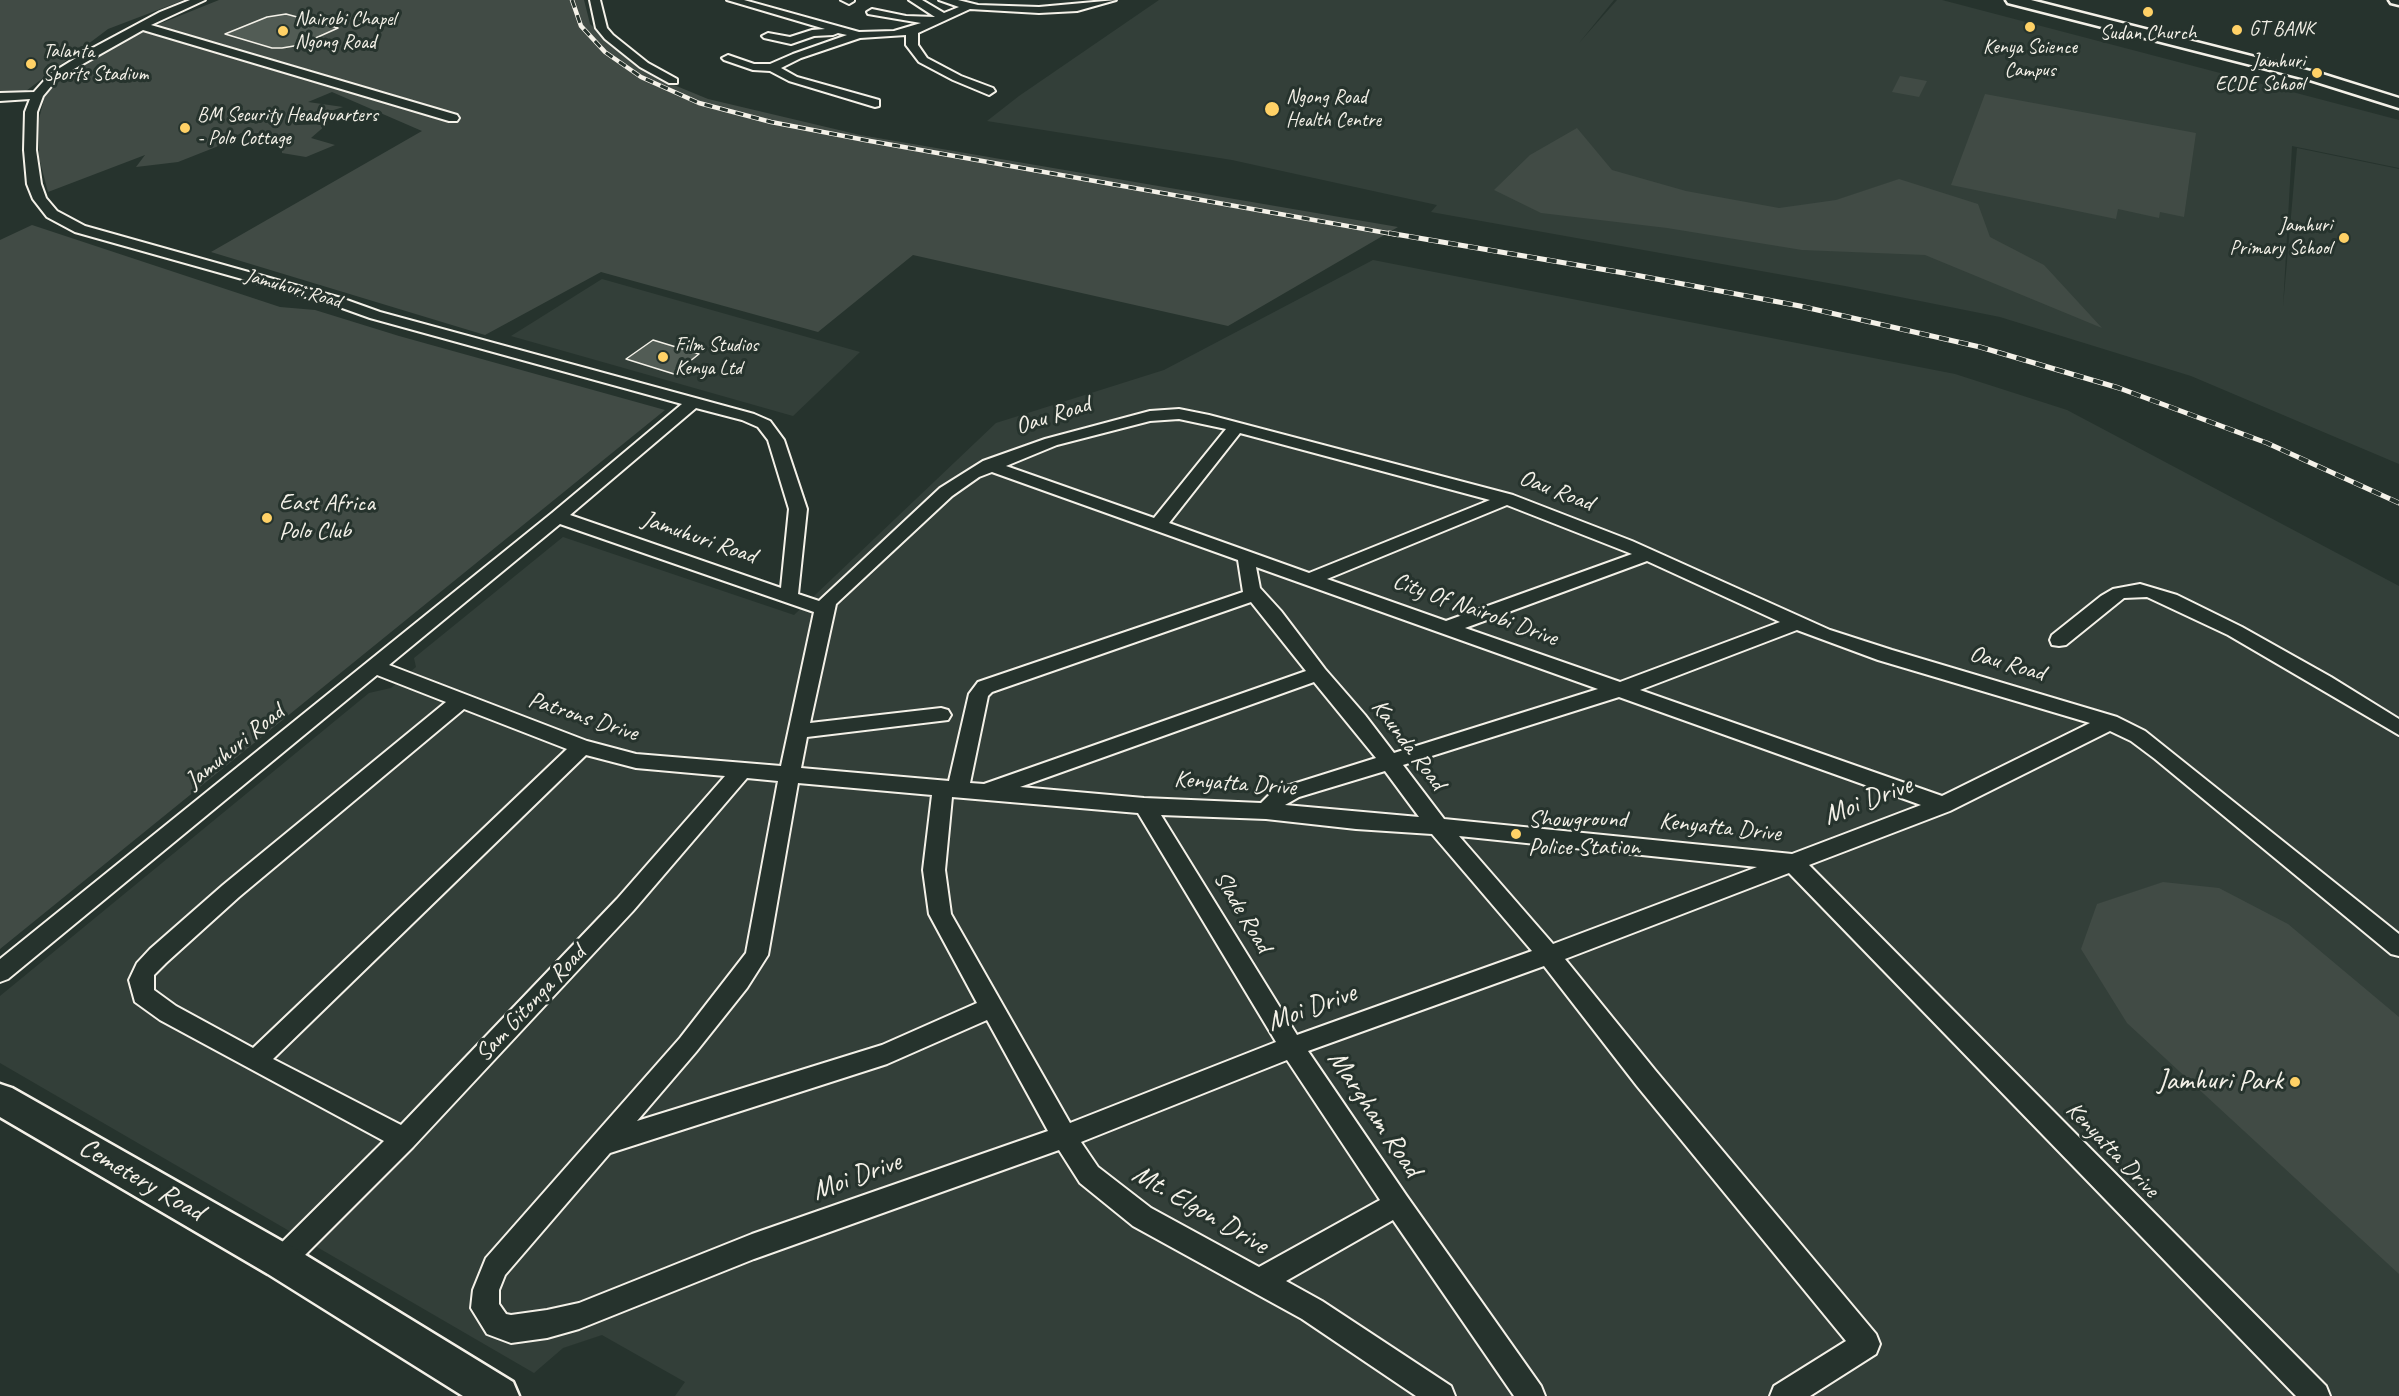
<!DOCTYPE html>
<style>
body{margin:0}
canvas{display:block;background:#26332d}
</style>
<canvas width="2399" height="1396"></canvas>
<script>
const c = document.querySelector('canvas').getContext('2d');
c.lineJoin = 'round';
function paint(path, color) { c.fillStyle = color; c.fill(path, 'evenodd'); }
const shape = rows => new Path2D(rows.map(r => 'M' + r).join(''));
function trace(path, color, width, dash) { c.strokeStyle = color; c.lineWidth = width; c.lineCap = dash ? 'butt' : 'round'; c.setLineDash(dash || []); c.stroke(path); }
function write(font, color, halo, rows, align = 'center') {
  c.font = font + ' Caveat,sans-serif'; c.lineWidth = 6; c.setLineDash([]); c.textBaseline = 'middle'; c.strokeStyle = halo; c.fillStyle = color; for (const [text, x, y, turn = 0] of rows) {
    c.save(); c.translate(x, y); c.rotate((+turn || 0) * Math.PI / 180); c.textAlign = isNaN(turn) ? turn : align; if (halo) c.strokeText(text, 0, 0); c.fillText(text, 0, 0); c.restore();
  }
}
paint(shape([
 [1159,0,1614,0,1579,43,1617,0,1942,0,2399,120,2399,168,2292,146,2283,307,2297,148,2399,169,2399,464,2191,376,2000,317,1845,286,1431,212,1437,205,1232,160,987,121,1019,96],
 [1373,260,1955,374,2067,410,2399,586,2399,1396,675,1396,685,1382,602,1335,563,1348,534,1373,0,1063,0,996,369,693,391,688,416,667,414,658,563,537,794,615,996,423,1164,370],
 [602,279,860,352,793,416,511,336]
]), '#333f39');
paint(shape([
 [0,0,184,0,108,29,14,100,0,99],
 [219,0,584,0,590,24,615,48,652,76,708,99,860,135,1398,227,1228,326,913,255,818,332,601,272,485,335,211,252,422,131,332,92,308,102,343,107,300,121,291,116,286,119,298,125,327,124,311,138,335,145,306,157,282,153,282,140,259,138,241,133,216,147,178,162,136,167,145,155,48,192,39,158,39,119,45,95,65,76,137,33],
 [1900,76,1927,81,1919,97,1892,92],
 [1985,94,2196,133,2184,217,2160,212,2159,218,2118,209,2116,219,1951,185],
 [1577,128,1612,170,1686,191,1779,208,1836,200,1899,179,1978,204,1990,237,2044,265,2102,328,1925,255,1802,250,1667,228,1541,213,1494,190,1530,155],
 [32,225,280,307,315,310,399,336,665,410,0,949,0,240],
 [2163,882,2219,888,2288,924,2399,1017,2399,1274,2127,1023,2081,949,2097,904]
]), '#414b45');
const building = shape([
 [286,14,338,28,300,45,282,48,272,48,225,34,267,17,286,14],
 [653,340,699,354,674,374,626,359,653,340]
]);
paint(building, '#525c55');
trace(building, '#f4f1e8', 1.5);
const street = shape([
 [190,0,205,0,151,25,457,115,459,118,457,121,449,121,143,30,58,78,43,96,37,112,36,150,41,184,46,198,57,211,85,226,341,298,380,312,754,414,770,421,784,440,807,509,798,594,819,601,940,488,983,461,1045,439,1150,411,1179,409,1209,415,1513,495,1632,541,1830,630,1892,650,2117,717,2145,731,2399,934,2399,956,2391,954,2155,759,2131,741,2110,731,1950,811,1809,865,2326,1386,2330,1396,2296,1396,1789,873,1565,959,1655,1070,1876,1334,1880,1344,1876,1354,1810,1396,1770,1396,1774,1386,1846,1341,1637,1086,1544,966,1308,1051,1406,1195,1541,1386,1545,1396,1514,1396,1393,1220,1286,1281,1322,1301,1451,1386,1455,1396,1416,1396,1302,1319,1133,1226,1080,1183,1059,1150,754,1259,579,1329,547,1338,511,1343,487,1334,471,1308,473,1290,486,1258,680,1038,746,953,778,781,747,778,633,911,413,1147,290,1270,281,1274,272,1270,268,1261,272,1252,384,1141,160,1020,135,1002,129,980,137,963,150,949,223,885,446,702,377,675,8,979,0,982,0,959,552,513,682,404,370,318,331,304,75,232,47,217,33,199,27,184,24,150,25,112,30,99,0,101,0,93,34,92,50,74,89,50,160,12,190,0],
 [696,408,742,420,758,427,768,440,789,509,781,588,570,515,696,408],
 [1179,419,1226,429,1154,518,1006,466,1057,445,1150,421,1179,419],
 [1240,433,1490,500,1309,573,1169,523,1240,433],
 [992,472,1238,560,1243,592,978,682,969,694,949,781,801,768,807,737,948,720,951,715,948,710,941,708,810,723,836,604,952,496,979,477,992,472],
 [1507,505,1632,554,1446,621,1327,579,1507,505],
 [560,524,814,612,781,766,636,754,587,741,389,665,560,524],
 [1647,561,1780,622,1620,682,1465,628,1647,561],
 [1256,567,1598,689,1394,753,1365,715,1325,669,1281,611,1260,588,1256,567],
 [1251,602,1306,671,984,784,970,783,988,696,992,692,1251,602],
 [1797,630,1878,660,2090,723,1942,796,1640,690,1797,630],
 [1314,682,1376,758,1274,790,1261,803,1144,798,1020,787,1314,682],
 [1619,697,1921,805,1792,854,1444,819,1403,765,1619,697],
 [464,709,567,749,253,1048,176,1006,154,990,154,975,166,963,239,897,464,709],
 [586,755,636,768,725,776,617,899,401,1125,273,1059,586,755],
 [1385,771,1419,817,1285,805,1299,797,1385,771],
 [798,783,932,795,923,870,929,914,977,1003,882,1045,637,1121,696,1052,747,988,768,955,798,783],
 [952,797,1138,813,1276,1042,1070,1123,951,914,945,870,952,797],
 [1161,815,1266,819,1356,829,1432,834,1532,951,1297,1035,1161,815],
 [1459,836,1757,867,1553,944,1459,836],
 [987,1020,1048,1131,752,1234,579,1303,547,1310,511,1315,506,1314,499,1304,499,1290,505,1275,610,1153,887,1064,987,1020],
 [1287,1060,1380,1200,1259,1267,1151,1208,1098,1167,1081,1142,1287,1060],
 [590,0,600,0,607,28,613,35,648,63,677,79,677,83,669,83,640,67,605,39,596,28,590,0],
 [727,0,744,0,859,32,894,31,921,23,868,14,867,12,872,9,906,16,935,17,909,0,922,0,944,13,959,7,939,0,958,0,978,5,1039,7,1116,0,1077,11,1039,13,970,9,918,33,918,45,927,58,961,76,993,88,995,91,989,95,953,80,919,62,906,45,906,35,860,38,801,58,781,68,797,77,879,100,879,106,875,107,789,81,770,71,753,70,724,60,722,58,728,55,754,64,770,64,793,54,847,35,838,33,833,35,814,36,791,44,764,38,762,36,768,33,790,37,812,30,825,29,727,0],
 [841,0,854,0,854,1,849,4,841,0],
 [2140,584,2177,595,2242,627,2331,677,2399,719,2399,735,2228,635,2147,597,2124,598,2066,645,2059,646,2052,645,2050,640,2052,635,2101,596,2113,589,2140,584]
]);
const secondary = shape([
 [2006,0,2031,0,2322,74,2399,98,2399,108,2310,80,2008,3,2006,0],
 [2389,0,2399,0,2399,5,2391,3,2389,0],
 [0,1084,12,1088,294,1248,513,1382,519,1396,463,1396,268,1274,0,1117,0,1084]
]);
trace(street, '#f4f1e8', 4);
trace(secondary, '#f4f1e8', 5);
paint(street, '#26332d');
paint(secondary, '#26332d');
const railFar1 = shape([
 [572,0,581,26,605,52,641,77,699,103,771,122,870,141,1398,235]
]);
const rail = shape([
 [1389,233,1630,274,1800,306,1980,347,2119,388,2267,443,2399,503]
]);
trace(railFar1, '#f4f1e8', 4.5);
trace(rail, '#f4f1e8', 5);
trace(railFar1, '#26332d', 3, [8]);
trace(rail, '#26332d', 4, [10]);
for (const [x, y, r, color] of [
 [2148,12,6,"#ffd166"],
 [2030,27,6,"#ffd166"],
 [2237,30,6,"#ffd166"],
 [283,31,6,"#ffd166"],
 [31,64,6,"#ffd166"],
 [2317,73,6,"#ffd166"],
 [1272,109,8,"#ffd166"],
 [185,128,6,"#ffd166"],
 [2344,238,6,"#ffd166"],
 [663,357,6,"#ffd166"],
 [267,518,6,"#ffd166"],
 [1516,834,6,"#ffd166"],
 [2295,1082,6,"#ffd166"]
]) { const dot = new Path2D(); dot.arc(x, y, r, 0, 2 * Math.PI); c.fillStyle = color; c.fill(dot); trace(dot, '#26332d', 2); }
write('20px', '#f4f1e8', '#26332d', [
 ["Nairobi Chapel",295,20],
 ["Ngong Road",295,43],
 ["GT BANK",2249,30],
 ["Sudan Church",2148,34,"center"],
 ["Kenya Science",2030,48,"center"],
 ["Campus",2030,71,"center"],
 ["Talanta",43,52],
 ["Sports Stadium",43,75],
 ["Jamhuri",2305,62,"right"],
 ["ECDE School",2305,85,"right"],
 ["Ngong Road",1286,98],
 ["Health Centre",1286,121],
 ["BM Security Headquarters",197,116],
 ["- Polo Cottage",197,139],
 ["Jamhuri",2332,226,"right"],
 ["Primary School",2332,249,"right"],
 ["Film Studios",675,346],
 ["Kenya Ltd",675,369]
], 'left');
write('20px', '#f4f1e8', '#26332d', [
 ["Jamuhuri Road",293,289,16]
]);
write('24px', '#f4f1e8', '#26332d', [
 ["Oau Road",1053,416,-18],
 ["Oau Road",1556,491,21],
 ["Jamuhuri Road",699,538,19],
 ["City Of Nairobi Drive",1475,610,20],
 ["Oau Road",2007,664,16],
 ["Patrons Drive",583,717,18],
 ["Kaunda Road",1408,745,53],
 ["Jamuhuri Road",235,747,-39],
 ["Kenyatta Drive",1235,784,4],
 ["Kenyatta Drive",1720,828,6],
 ["Slade Road",1242,912,59],
 ["Sam Gitonga Road",531,1004,-47],
 ["Kenyatta Drive",2112,1150,46]
]);
write('24px', '#f4f1e8', '#26332d', [
 ["East Africa",279,504],
 ["Polo Club",279,532],
 ["Showground",1528,820],
 ["Police Station",1528,848]
], 'left');
write('28px', '#f4f1e8', '#26332d', [
 ["Moi Drive",1868,801,-21],
 ["Moi Drive",1312,1008,-20],
 ["Margham Road",1374,1114,56],
 ["Moi Drive",857,1177,-20],
 ["Cemetery Road",141,1180,30],
 ["Mt. Elgon Drive",1200,1210,30]
]);
write('28px', '#f4f1e8', '#26332d', [
 ["Jamhuri Park",2283,1082]
], 'right');
</script>
